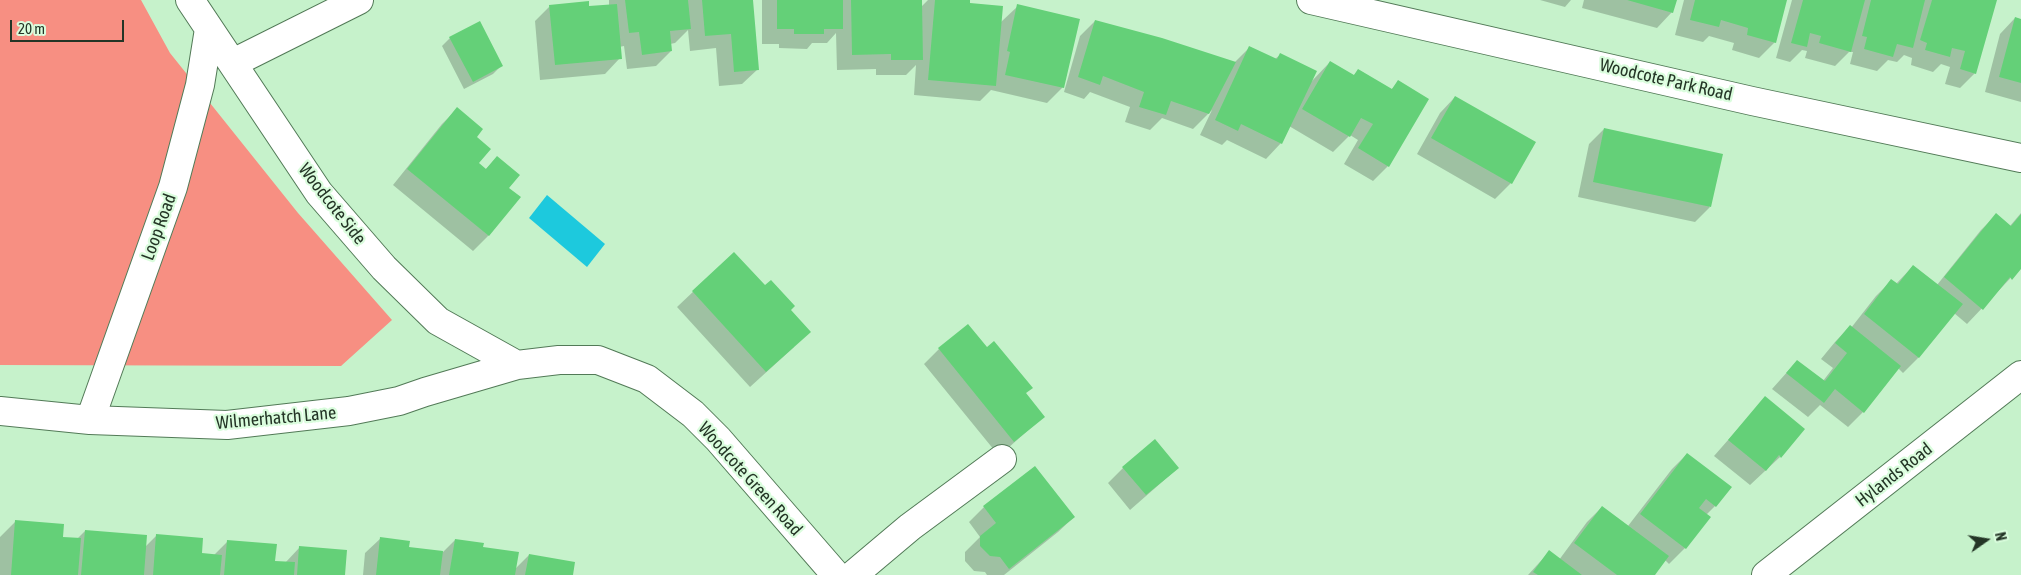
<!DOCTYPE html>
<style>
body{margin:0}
#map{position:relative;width:2021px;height:575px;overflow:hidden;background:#c6f2cb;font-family:"Asap Condensed",sans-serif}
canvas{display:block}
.north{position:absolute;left:1961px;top:515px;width:50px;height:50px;-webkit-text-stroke:4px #dafddd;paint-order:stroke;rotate:77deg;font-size:14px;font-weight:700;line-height:20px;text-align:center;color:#243526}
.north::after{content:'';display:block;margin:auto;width:18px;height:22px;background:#243526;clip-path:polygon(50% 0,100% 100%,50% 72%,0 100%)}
.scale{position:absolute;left:10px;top:20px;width:114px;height:22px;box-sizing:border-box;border:2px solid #243526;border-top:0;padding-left:6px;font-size:15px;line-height:18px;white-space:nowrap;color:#243526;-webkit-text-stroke:4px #dafddd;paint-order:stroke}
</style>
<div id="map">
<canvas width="2021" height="575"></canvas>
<div class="north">N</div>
<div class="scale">20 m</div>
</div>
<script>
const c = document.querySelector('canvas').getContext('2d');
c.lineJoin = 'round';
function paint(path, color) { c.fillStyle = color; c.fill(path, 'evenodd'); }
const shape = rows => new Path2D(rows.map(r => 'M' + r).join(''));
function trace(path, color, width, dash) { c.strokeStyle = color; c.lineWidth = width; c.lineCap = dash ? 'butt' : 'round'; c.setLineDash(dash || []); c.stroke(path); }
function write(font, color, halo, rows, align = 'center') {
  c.font = font + ' "Asap Condensed",sans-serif'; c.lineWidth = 4.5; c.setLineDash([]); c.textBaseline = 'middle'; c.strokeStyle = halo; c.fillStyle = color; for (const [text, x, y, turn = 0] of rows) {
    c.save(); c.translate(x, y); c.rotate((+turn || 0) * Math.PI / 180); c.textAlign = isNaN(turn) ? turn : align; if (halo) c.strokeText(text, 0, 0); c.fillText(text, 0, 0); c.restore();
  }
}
paint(shape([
 [0,0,141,0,170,53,298,213,392,320,341,366,0,365]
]), '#f78f82');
paint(shape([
 [547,195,605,244,587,267,529,218]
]), '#1dc9dd');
paint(shape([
 [609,0,751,0,758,69,742,84,719,86,716,48,690,51,688,30,675,43,670,44,671,51,656,66,627,69,624,46,619,47,620,58,605,74,540,80,535,21,550,6,588,8,609,6],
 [762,0,921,0,921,7,928,0,969,0,968,4,1001,22,1018,6,1063,87,1047,103,991,90,980,101,914,95,916,65,906,75,876,75,876,69,837,70,836,33,827,43,812,43,807,49,779,48,779,44,762,44],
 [1540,0,1571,0,1565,7],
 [1584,0,1675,0,1672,12,1657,28,1582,8],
 [1684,0,1786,0,1775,42,1759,58,1732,50,1734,43,1709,36,1703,42,1675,35],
 [1792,0,1995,0,1975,73,1960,88,1945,84,1950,67,1941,64,1933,72,1911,65,1912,58,1904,55,1897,62,1888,60,1877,71,1850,64,1853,52,1849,52,1835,66,1805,58,1807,51,1802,50,1790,62,1776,58],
 [2015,18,2021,20,2021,102,1985,92,2000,34],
 [1095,21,1234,63,1250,47,1275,59,1280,55,1311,82,1330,62,1353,76,1359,70,1391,90,1398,82,1388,166,1373,181,1344,164,1358,140,1350,135,1333,152,1289,126,1281,143,1266,159,1227,140,1222,145,1200,135,1212,110,1193,129,1162,118,1150,130,1125,122,1130,107,1090,92,1084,99,1064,92,1080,36],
 [450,38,501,66,493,74,464,89,442,46],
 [1455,97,1534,142,1511,183,1495,199,1417,154,1440,113],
 [457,109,477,164,485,170,497,157,508,188,519,198,488,236,473,251,393,185,442,124],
 [1604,129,1710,207,1695,222,1578,197,1589,144],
 [2021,213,2021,267,1967,324,1954,313,1918,358,1903,373,1898,368,1863,412,1848,427,1820,405,1808,417,1772,389,1797,361,1823,381,1833,368,1821,359,1835,342,1850,326,1851,328,1876,296,1891,281,1896,284,1913,266,1937,285,1981,230,1996,215,2010,226],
 [734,253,765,287,789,310,794,347,750,387,677,307],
 [939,349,1043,417,999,456,924,364],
 [1765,398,1780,457,1750,485,1714,456],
 [1687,454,1715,506,1706,515,1709,517,1685,548,1669,564,1665,560,1654,575,1528,575,1549,552,1559,560,1587,522,1602,507,1628,526,1672,469],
 [1123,468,1178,468,1130,510,1108,483],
 [984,507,1074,517,1058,532,1004,575,987,575,985,572,974,571,965,561,965,552,980,537,969,522],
 [15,522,62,538,77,539,85,531,145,547,157,535,201,555,213,556,228,541,274,562,285,563,300,547,344,575,0,575,0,537],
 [381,538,408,548,443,552,455,540,482,548,515,569,529,555,571,575,363,575,365,553]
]), '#0003');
paint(shape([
 [625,0,688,0,691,29,670,31,672,51,642,55,639,32,629,33],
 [702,0,753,0,759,70,734,72,731,34,705,36],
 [777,0,843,0,843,29,824,29,824,34,794,34,794,29,777,29],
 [851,0,922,0,923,60,891,60,891,54,852,55],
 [935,0,970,0,970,3,1003,6,996,86,928,80],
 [1627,0,1677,0,1673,13],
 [1695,0,1787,0,1776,43,1747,35,1748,28,1721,20,1719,27,1690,20],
 [1803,0,1865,0,1851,52,1819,43,1821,36,1810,33,1807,47,1791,43],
 [1871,0,1925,0,1913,48,1897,44,1893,57,1864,49,1867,37,1862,36],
 [1932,0,1997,0,1976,74,1960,69,1965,51,1952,48,1950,57,1925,50,1927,43,1920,40],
 [589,1,589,6,617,4,622,59,555,65,549,5],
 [1017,4,1080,19,1064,88,1005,75,1010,52,1007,51],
 [2015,17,2021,19,2021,83,1999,77],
 [1095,20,1162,38,1236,62,1209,114,1171,101,1166,115,1139,107,1144,92,1103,76,1100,85,1078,77],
 [480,21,503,66,473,82,449,37],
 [1249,46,1277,59,1280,53,1317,71,1282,144,1241,124,1238,131,1215,120],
 [1330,61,1354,75,1358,69,1392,89,1398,80,1429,99,1389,167,1358,148,1373,124,1361,118,1350,137,1302,109],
 [1455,96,1536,142,1512,184,1431,138],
 [457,107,483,129,477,137,491,149,479,163,486,169,497,156,520,175,509,188,521,197,489,236,407,169],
 [1604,128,1723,154,1711,207,1593,182],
 [1996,213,2011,226,2021,214,2021,269,2012,280,2010,277,1983,310,1944,277],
 [734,252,765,285,771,280,795,306,791,310,811,332,766,372,692,291],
 [1913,265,1963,304,1919,358,1864,314,1891,279,1898,284],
 [968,324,987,347,994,341,1033,388,1026,393,1045,417,1014,442,938,348],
 [1850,325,1901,366,1864,413,1835,389,1824,403,1786,373,1797,360,1825,381,1847,353,1835,343],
 [1765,396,1805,429,1781,458,1779,455,1766,471,1728,440],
 [1155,439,1179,468,1146,495,1122,467],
 [1687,453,1732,487,1716,507,1706,499,1699,508,1711,517,1686,549,1640,514],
 [1035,466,1075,517,1009,569,1000,557,990,556,980,546,980,536,996,523,983,506],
 [1602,506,1669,556,1655,575,1617,575,1574,543],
 [15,520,64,524,63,537,81,538,78,575,11,575],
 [85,530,147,535,144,575,81,575],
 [156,534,203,538,202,553,222,555,220,575,153,575],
 [380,537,410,541,409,547,443,551,440,575,376,575],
 [455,539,484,543,483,547,519,552,515,575,449,575],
 [227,540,277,544,275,561,295,562,294,575,224,575],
 [299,546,347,550,345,575,297,575],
 [1549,550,1582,575,1538,575,1533,572],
 [529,554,575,562,573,575,525,575]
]), '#64d078');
const minor = shape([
 [190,0,319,193,384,268,438,321,517,365],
 [1311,0,1752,101,2021,158],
 [233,63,359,0],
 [0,411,90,420,227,425,349,411,399,401,425,392,517,365,559,360,598,360,647,379,693,414,718,439,836,575],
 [90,420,173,187,200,85,209,29],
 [853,575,910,527,1002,459],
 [1766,575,2021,375]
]);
trace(minor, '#527a57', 30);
trace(minor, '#fff', 28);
write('18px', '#243526', '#dafddd', [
 ["Woodcote Park Road",1666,80,13],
 ["Woodcote Side",332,204,52],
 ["Loop Road",159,227,-70],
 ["Wilmerhatch Lane",276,418,-5],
 ["Hylands Road",1894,475,-38],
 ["Woodcote Green Road",750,479,48]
]);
</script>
